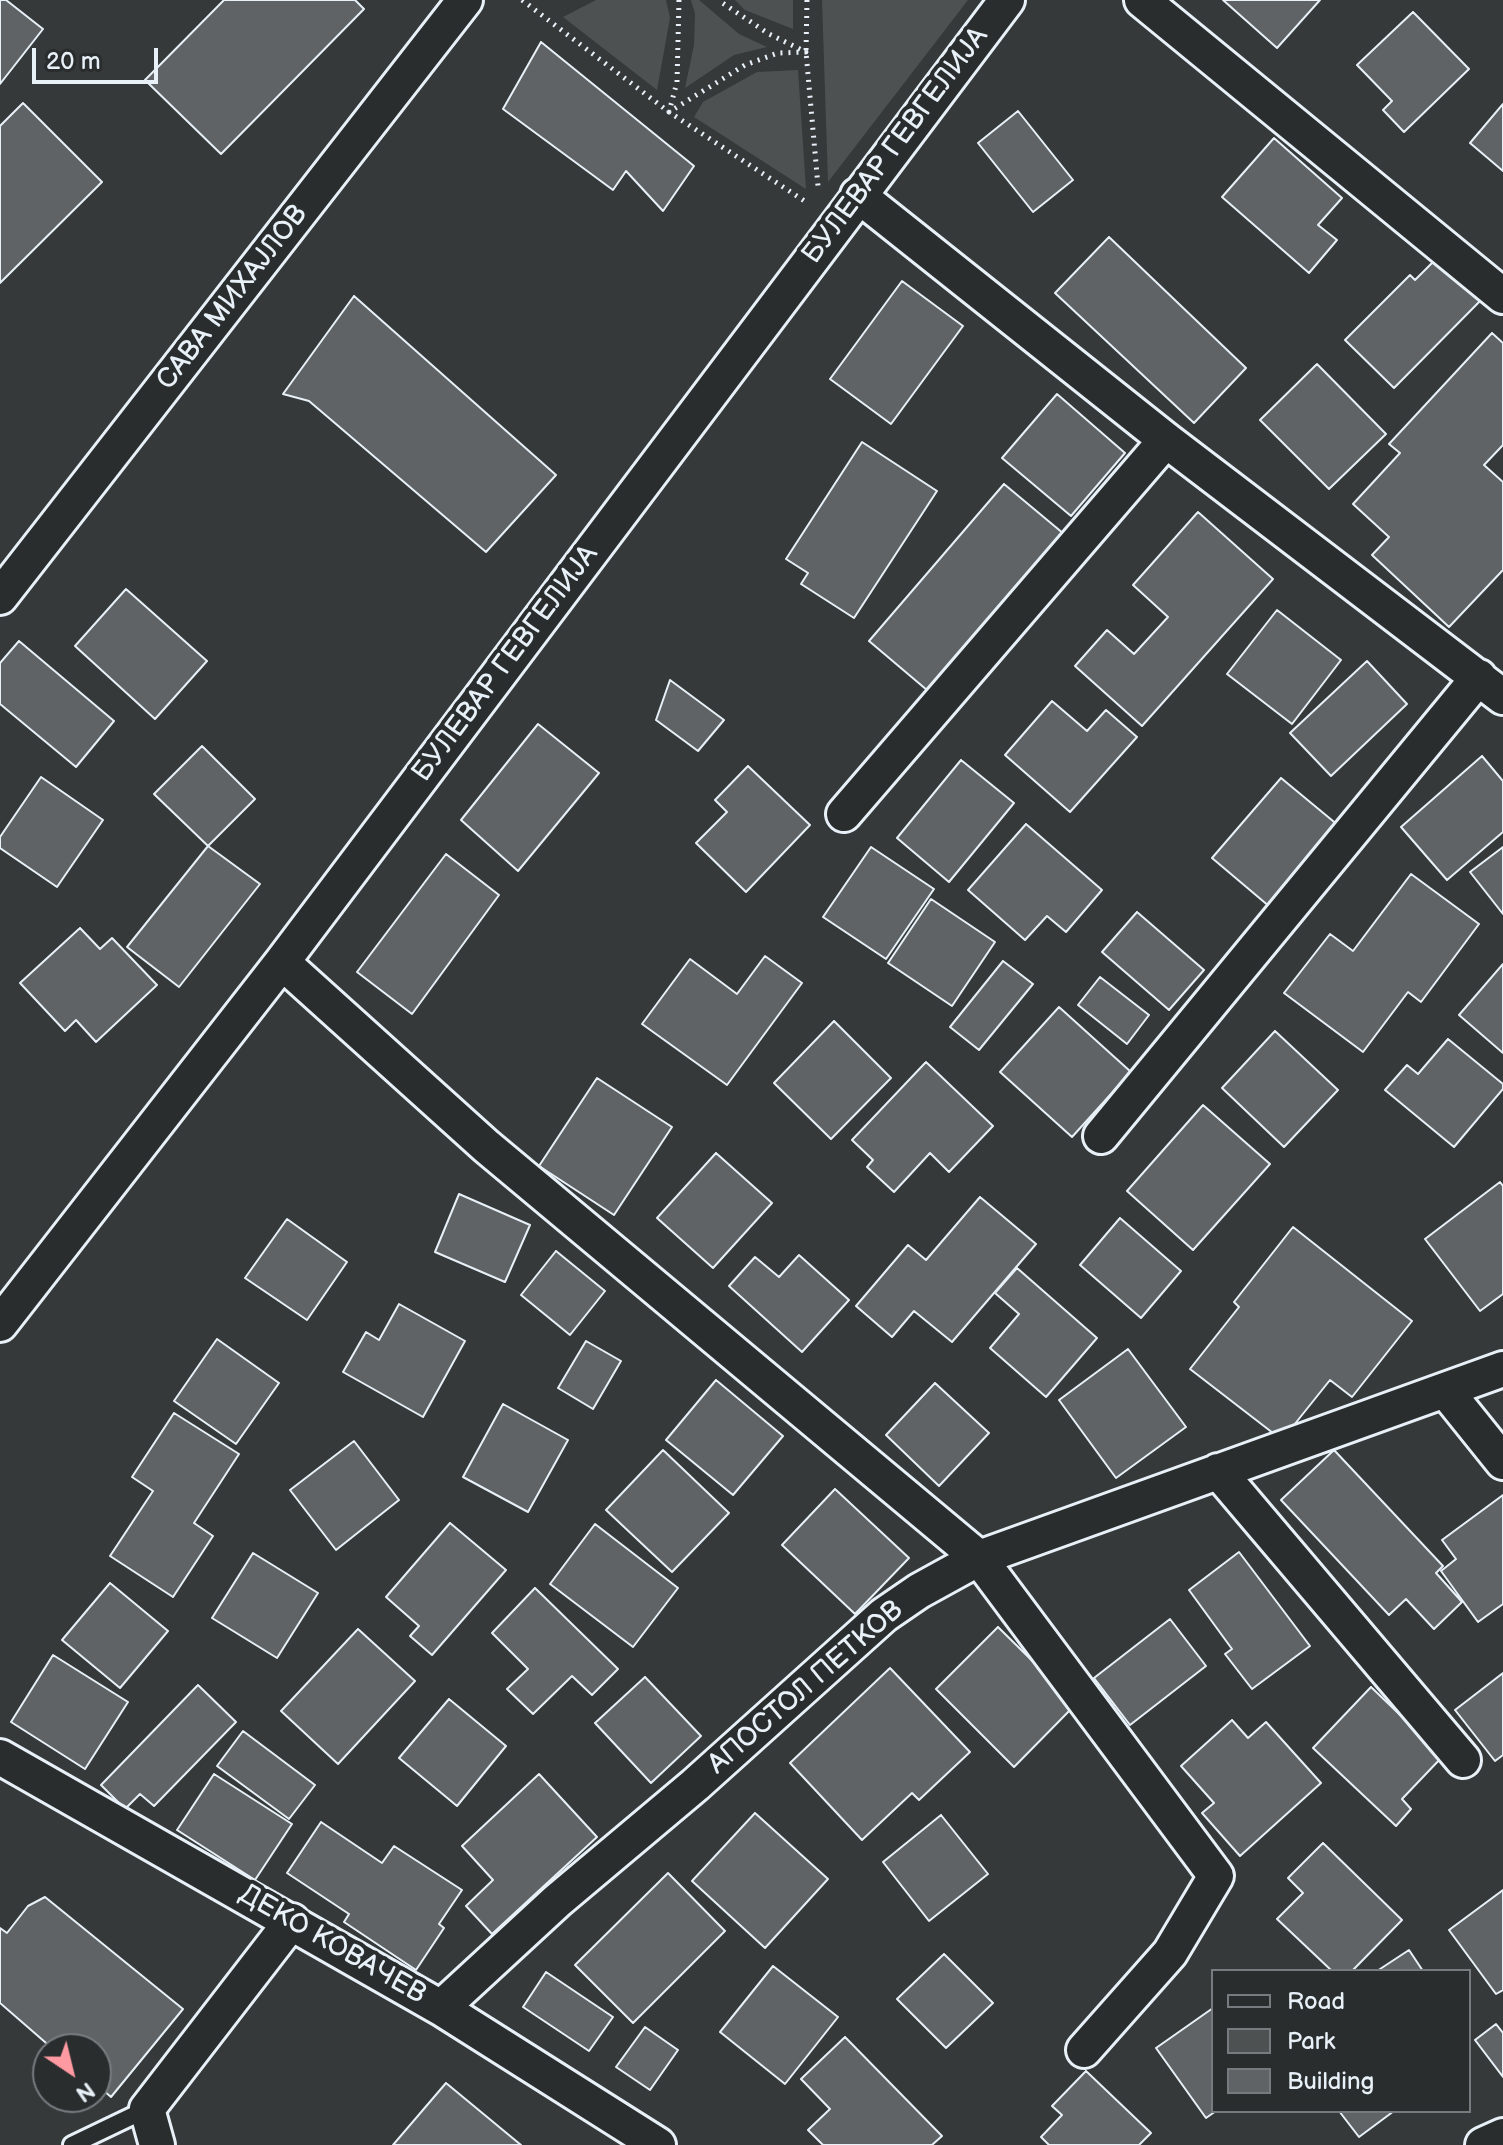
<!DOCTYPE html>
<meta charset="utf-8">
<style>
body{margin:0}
#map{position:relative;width:1503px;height:2145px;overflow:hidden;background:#35393a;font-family:"Balsamiq Sans",sans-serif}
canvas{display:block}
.legend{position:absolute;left:1211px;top:1969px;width:260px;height:144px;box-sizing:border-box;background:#2a2d2e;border:2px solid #767b7f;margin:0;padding:10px 14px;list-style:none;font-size:24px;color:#e8f1f8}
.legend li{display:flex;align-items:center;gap:16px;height:40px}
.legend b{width:40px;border:2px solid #767b7f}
.north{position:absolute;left:32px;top:2033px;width:80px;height:80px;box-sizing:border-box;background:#2a2d2e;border:2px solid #767b7f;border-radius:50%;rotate:145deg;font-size:22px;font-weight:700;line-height:32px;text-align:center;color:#e8f1f8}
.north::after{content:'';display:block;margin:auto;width:28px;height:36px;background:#ff9aa2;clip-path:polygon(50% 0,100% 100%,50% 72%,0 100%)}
.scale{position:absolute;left:32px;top:48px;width:126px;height:36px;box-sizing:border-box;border:4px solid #e8f1f8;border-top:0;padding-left:10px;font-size:24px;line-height:28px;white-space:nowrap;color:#e8f1f8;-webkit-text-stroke:6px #2a2d2e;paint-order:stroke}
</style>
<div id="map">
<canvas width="1503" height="2145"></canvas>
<ul class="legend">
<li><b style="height:10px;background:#2a2d2e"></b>Road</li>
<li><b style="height:22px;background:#4d5152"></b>Park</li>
<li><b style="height:22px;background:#5f6365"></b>Building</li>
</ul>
<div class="north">N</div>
<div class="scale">20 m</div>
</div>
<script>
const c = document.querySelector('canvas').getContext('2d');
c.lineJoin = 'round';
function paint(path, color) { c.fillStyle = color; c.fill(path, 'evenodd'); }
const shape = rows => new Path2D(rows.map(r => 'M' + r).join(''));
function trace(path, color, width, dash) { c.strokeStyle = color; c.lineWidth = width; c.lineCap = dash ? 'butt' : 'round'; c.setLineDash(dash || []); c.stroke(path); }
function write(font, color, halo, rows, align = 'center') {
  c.font = font + ' "Balsamiq Sans",sans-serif'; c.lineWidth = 8; c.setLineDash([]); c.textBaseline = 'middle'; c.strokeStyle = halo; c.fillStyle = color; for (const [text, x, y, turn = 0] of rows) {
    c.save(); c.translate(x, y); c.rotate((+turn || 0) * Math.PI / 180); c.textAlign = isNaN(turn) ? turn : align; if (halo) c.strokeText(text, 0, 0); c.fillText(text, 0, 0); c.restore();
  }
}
paint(shape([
 [596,0,666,0,670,18,657,90,563,17],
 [691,0,699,0,739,34,767,47,734,55,685,88,694,45,695,14],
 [735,0,793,0,793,29,745,10],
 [822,0,968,0,828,182],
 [798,70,806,189,694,117,703,102,757,72]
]), '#4d5152');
const building = shape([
 [0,0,6,0,43,29,0,84,0,0],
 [224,0,355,0,364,9,221,154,145,80,224,0],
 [1223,0,1320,0,1277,48,1223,0],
 [1413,12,1469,69,1404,132,1383,110,1392,101,1357,65,1413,12],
 [541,42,694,166,663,211,626,171,613,190,503,109,541,42],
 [23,103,102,182,0,283,0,126,23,103],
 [1503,104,1503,171,1470,143,1503,104],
 [1018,111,1073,180,1033,212,978,143,1018,111],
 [1274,138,1342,198,1318,225,1337,240,1309,273,1222,197,1274,138],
 [1109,237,1246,368,1194,423,1055,293,1109,237],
 [1442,253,1485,296,1394,388,1345,340,1410,275,1415,280,1442,253],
 [902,281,963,326,891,424,830,379,902,281],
 [354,296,556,475,486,552,309,401,283,394,354,296],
 [1492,333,1503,343,1503,445,1484,465,1503,482,1503,570,1449,627,1372,555,1389,537,1353,504,1400,453,1389,444,1492,333],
 [1317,364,1386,434,1329,489,1260,420,1317,364],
 [1057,394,1125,453,1071,516,1002,458,1057,394],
 [862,442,937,491,854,618,801,584,808,573,786,559,862,442],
 [1004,484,1070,539,934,696,869,641,1004,484],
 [1198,512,1273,579,1142,726,1075,666,1107,630,1134,654,1168,617,1133,585,1198,512],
 [126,589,207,661,155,719,75,646,126,589],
 [1277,610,1341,660,1292,724,1227,674,1277,610],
 [19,641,114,721,76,767,0,704,0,663,19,641],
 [1367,661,1407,704,1331,776,1290,733,1367,661],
 [670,680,724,720,698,751,656,720,670,680],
 [1052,701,1087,731,1106,710,1137,737,1070,812,1005,755,1052,701],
 [538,724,599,773,518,871,461,820,538,724],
 [202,746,255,799,208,846,154,794,202,746],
 [1482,756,1503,781,1503,832,1447,880,1401,827,1482,756],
 [961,760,1014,803,949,882,897,838,961,760],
 [748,766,810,825,746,892,696,843,727,812,715,800,748,766],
 [41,777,103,820,57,887,0,848,0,837,41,777],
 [1281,778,1339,826,1270,907,1212,858,1281,778],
 [1026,824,1102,890,1066,932,1047,916,1025,940,968,890,1026,824],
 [208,846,260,884,179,987,127,947,208,846],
 [871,847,934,889,886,959,823,917,871,847],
 [1503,847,1503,914,1470,872,1503,847],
 [446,854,499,895,412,1014,357,972,446,854],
 [1411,874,1479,924,1421,1002,1408,992,1363,1052,1284,993,1330,934,1353,951,1411,874],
 [931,899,995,942,952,1006,888,963,931,899],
 [1137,912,1204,970,1169,1010,1102,952,1137,912],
 [80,928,100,949,112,938,157,985,96,1042,76,1020,65,1031,20,983,80,928],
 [765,956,802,983,727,1085,642,1024,690,959,737,994,765,956],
 [1003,961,1033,984,979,1050,950,1027,1003,961],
 [1503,964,1503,1053,1459,1015,1503,964],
 [1100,977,1149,1015,1127,1044,1078,1005,1100,977],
 [1059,1007,1131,1072,1072,1137,1000,1072,1059,1007],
 [834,1021,891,1078,831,1139,774,1083,834,1021],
 [1275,1031,1338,1090,1284,1147,1222,1088,1275,1031],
 [1448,1039,1503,1084,1503,1089,1454,1147,1385,1090,1407,1065,1418,1074,1448,1039],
 [926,1062,993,1126,949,1172,930,1153,894,1192,867,1167,873,1160,852,1140,926,1062],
 [597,1078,672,1127,614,1215,539,1166,597,1078],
 [1203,1105,1270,1164,1193,1250,1127,1191,1203,1105],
 [716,1153,772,1203,713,1268,657,1218,716,1153],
 [1500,1182,1503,1186,1503,1294,1480,1311,1425,1239,1500,1182],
 [459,1194,530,1225,505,1282,435,1252,459,1194],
 [980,1197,1036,1244,952,1342,914,1311,892,1337,856,1306,908,1245,926,1260,980,1197],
 [1120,1218,1181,1271,1141,1318,1080,1265,1120,1218],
 [287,1219,347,1262,307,1320,245,1278,287,1219],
 [1293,1227,1412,1321,1352,1397,1330,1380,1282,1440,1190,1369,1239,1307,1234,1302,1293,1227],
 [556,1251,605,1291,570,1335,521,1295,556,1251],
 [799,1255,849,1300,802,1352,729,1286,755,1257,779,1277,799,1255],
 [1017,1268,1097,1338,1046,1397,990,1348,1019,1314,995,1293,1017,1268],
 [399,1304,465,1341,423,1417,343,1372,366,1332,379,1340,399,1304],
 [217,1339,279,1383,236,1444,174,1401,217,1339],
 [586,1341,621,1361,593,1409,558,1388,586,1341],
 [1128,1349,1186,1427,1116,1478,1059,1400,1128,1349],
 [716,1380,783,1436,733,1495,666,1440,716,1380],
 [935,1383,989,1433,939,1486,886,1435,935,1383],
 [503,1404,568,1440,528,1512,463,1477,503,1404],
 [174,1413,239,1454,194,1523,213,1536,173,1597,110,1556,153,1491,132,1477,174,1413],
 [354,1441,399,1500,336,1550,290,1490,354,1441],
 [663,1450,729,1513,672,1572,606,1510,663,1450],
 [1334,1450,1443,1566,1436,1573,1462,1602,1434,1629,1406,1599,1389,1615,1281,1500,1334,1450],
 [835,1489,909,1558,855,1614,782,1545,835,1489],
 [1503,1495,1503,1604,1478,1622,1441,1571,1456,1559,1442,1540,1503,1495],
 [450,1523,506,1570,432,1655,410,1636,419,1626,386,1597,450,1523],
 [595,1524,678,1588,633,1647,550,1584,595,1524],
 [1239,1552,1310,1646,1252,1689,1225,1654,1232,1649,1189,1590,1239,1552],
 [253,1553,318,1593,277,1658,212,1618,253,1553],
 [110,1583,168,1631,120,1688,62,1640,110,1583],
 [535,1588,618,1669,592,1695,572,1676,533,1714,507,1689,528,1669,492,1633,535,1588],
 [1170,1619,1206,1666,1130,1725,1094,1678,1170,1619],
 [998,1627,1076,1704,1014,1767,936,1689,998,1627],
 [358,1629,415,1681,338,1764,281,1711,358,1629],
 [53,1655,128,1702,85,1769,11,1722,53,1655],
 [890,1668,970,1752,919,1800,912,1793,862,1840,790,1763,890,1668],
 [1503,1673,1503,1755,1495,1761,1455,1710,1503,1673],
 [645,1677,701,1736,651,1783,595,1723,645,1677],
 [198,1685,236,1722,154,1806,140,1794,125,1809,101,1785,198,1685],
 [1371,1687,1443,1756,1402,1799,1411,1809,1396,1826,1313,1748,1371,1687],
 [449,1699,506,1746,457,1806,399,1758,449,1699],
 [1232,1720,1248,1738,1266,1722,1321,1783,1240,1856,1202,1813,1214,1803,1181,1766,1232,1720],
 [243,1731,315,1785,289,1819,217,1766,243,1731],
 [214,1774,292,1824,255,1880,177,1830,214,1774],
 [539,1774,597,1837,492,1934,466,1906,493,1880,462,1846,539,1774],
 [755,1813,828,1879,765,1948,692,1881,755,1813],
 [941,1815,988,1874,929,1921,883,1862,941,1815],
 [321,1822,382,1863,394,1846,462,1890,439,1924,444,1928,416,1970,344,1922,349,1914,287,1873,321,1822],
 [1323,1843,1402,1920,1352,1971,1332,1971,1277,1919,1303,1893,1288,1878,1323,1843],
 [668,1873,725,1931,633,2023,575,1965,668,1873],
 [1503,1890,1503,1990,1496,1994,1449,1930,1503,1890],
 [45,1897,183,2009,111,2097,96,2084,96,2049,53,2049,0,2003,0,1928,7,1933,28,1906,45,1897],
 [1409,1950,1423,1971,1377,1971,1409,1950],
 [944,1954,993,2003,946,2048,897,1999,944,1954],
 [773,1966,838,2017,785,2084,720,2032,773,1966],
 [546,1972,613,2017,589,2051,523,2007,546,1972],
 [1213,2008,1216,2111,1206,2118,1156,2048,1213,2008],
 [1496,2024,1503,2033,1503,2077,1475,2040,1496,2024],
 [645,2027,678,2050,650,2090,616,2067,645,2027],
 [845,2037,942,2136,932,2145,823,2145,808,2130,830,2109,801,2079,845,2037],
 [1086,2071,1151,2133,1139,2145,1049,2145,1041,2137,1062,2115,1052,2106,1086,2071],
 [446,2083,521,2145,393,2145,446,2083],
 [1339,2111,1394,2111,1359,2137,1339,2111]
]);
paint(building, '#5f6365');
trace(building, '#e8f1f8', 2);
const service = shape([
 [72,2145,147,2109]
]);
const minor = shape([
 [1142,0,1503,296],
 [858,195,1166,440,1503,697],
 [0,597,465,0],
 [844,814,1166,440],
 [282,962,486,1146,979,1558,1216,1876,1170,1953,1084,2050],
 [1101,1136,1479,677],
 [0,1324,282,962,1007,0],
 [1446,1391,1503,1462],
 [1218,1471,1463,1760],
 [0,1757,441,2008,658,2145],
 [441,2008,557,1901,695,1785,884,1615,919,1591,979,1558,1503,1369],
 [157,2145,147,2109,292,1921],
 [1483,2145,1503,2136]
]);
trace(service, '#e8f1f8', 22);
trace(minor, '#e8f1f8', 40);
trace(shape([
 [522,0,669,112,806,202],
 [679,0,677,82,669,112,745,65,778,53,806,52,769,34,718,0],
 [807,0,806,52,818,186]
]), '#e8f1f8', 5, [2, 6]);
trace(service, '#2a2d2e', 16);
trace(minor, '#2a2d2e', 34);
write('28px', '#e8f1f8', '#2a2d2e', [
 ["БУЛЕВАР ГЕВГЕЛИЈА",896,146,-53],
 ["САВА МИХАЈЛОВ",233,298,-52],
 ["БУЛЕВАР ГЕВГЕЛИЈА",506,664,-53],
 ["АПОСТОЛ ПЕТКОВ",806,1688,-41],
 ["ДЕКО КОВАЧЕВ",332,1945,30]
]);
</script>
